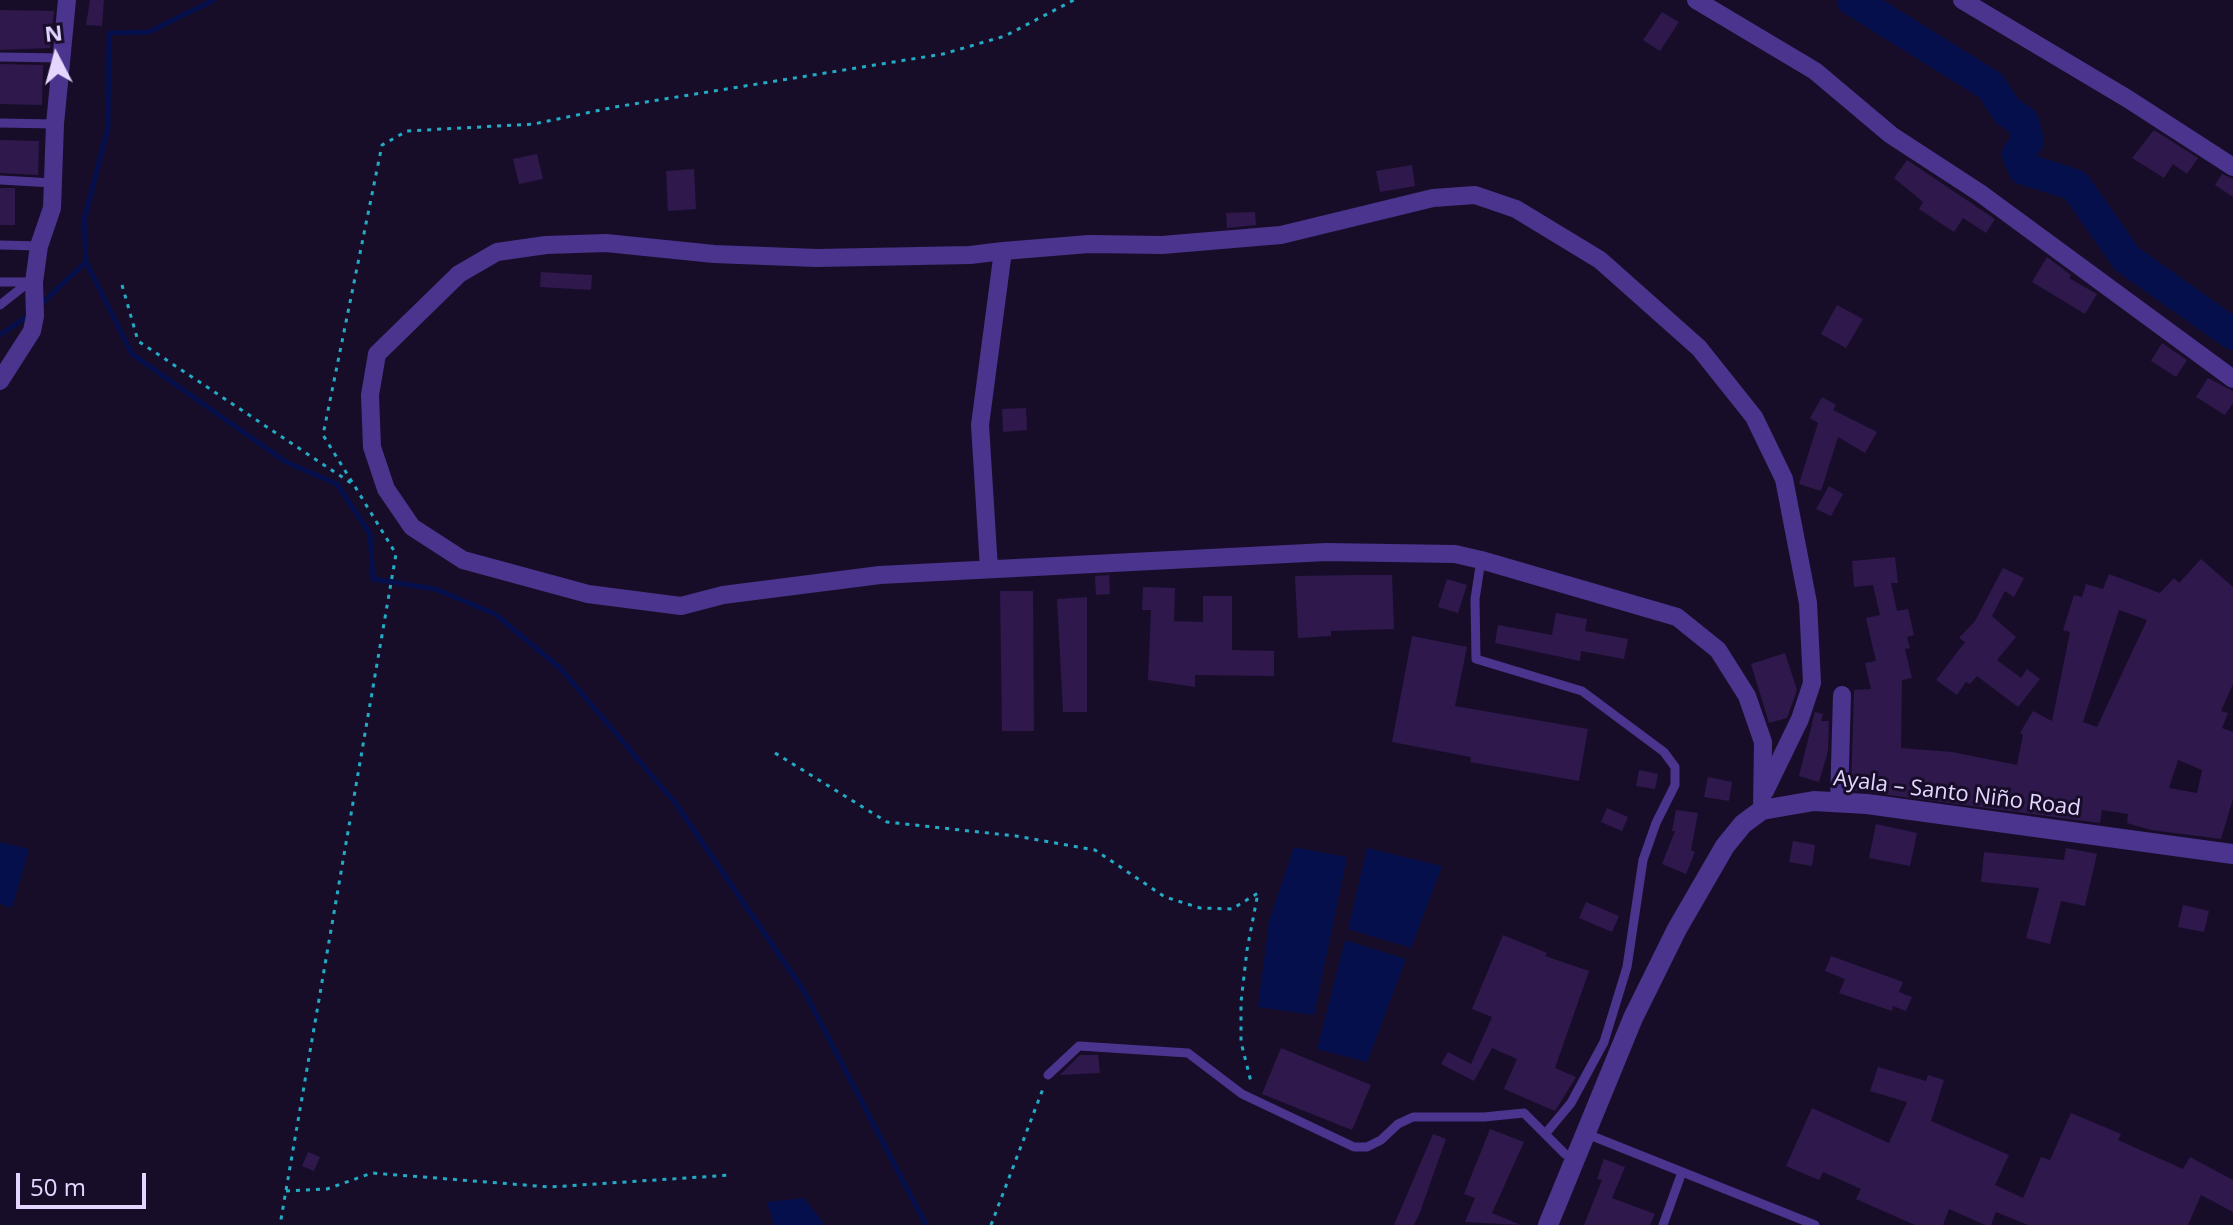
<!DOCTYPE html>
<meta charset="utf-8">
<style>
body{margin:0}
#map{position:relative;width:2233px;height:1225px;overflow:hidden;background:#180d29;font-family:"Open Sans",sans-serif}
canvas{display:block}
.north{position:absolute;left:16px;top:16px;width:80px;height:80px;-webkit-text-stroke:6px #180d29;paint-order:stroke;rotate:354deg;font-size:22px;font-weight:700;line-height:32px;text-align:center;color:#e4d6ff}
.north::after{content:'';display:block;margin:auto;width:28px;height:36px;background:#e4d6ff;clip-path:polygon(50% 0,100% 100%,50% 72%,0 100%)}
.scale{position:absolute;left:16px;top:1173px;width:130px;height:36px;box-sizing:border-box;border:4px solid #e4d6ff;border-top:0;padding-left:10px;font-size:24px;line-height:28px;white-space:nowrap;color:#e4d6ff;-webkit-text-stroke:6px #180d29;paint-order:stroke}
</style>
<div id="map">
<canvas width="2233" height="1225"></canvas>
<div class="north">N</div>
<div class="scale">50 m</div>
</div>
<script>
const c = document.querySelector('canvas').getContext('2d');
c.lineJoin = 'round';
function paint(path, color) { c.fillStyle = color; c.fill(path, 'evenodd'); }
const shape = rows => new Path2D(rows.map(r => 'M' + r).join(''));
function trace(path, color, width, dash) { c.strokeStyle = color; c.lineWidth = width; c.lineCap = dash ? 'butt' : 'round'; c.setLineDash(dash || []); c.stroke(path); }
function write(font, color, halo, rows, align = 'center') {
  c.font = font + ' "Open Sans",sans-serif'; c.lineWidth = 6; c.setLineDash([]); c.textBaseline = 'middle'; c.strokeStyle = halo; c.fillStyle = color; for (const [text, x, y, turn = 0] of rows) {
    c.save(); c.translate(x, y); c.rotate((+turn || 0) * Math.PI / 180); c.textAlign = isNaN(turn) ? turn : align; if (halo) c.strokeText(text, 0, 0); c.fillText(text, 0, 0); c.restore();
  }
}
paint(shape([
 [0,842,29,849,12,908,0,904],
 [1294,847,1347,857,1314,1015,1258,1007,1269,921],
 [1367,848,1442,866,1411,948,1348,929],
 [1345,940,1406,959,1367,1062,1317,1049],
 [804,1198,825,1225,774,1225,767,1202]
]), '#050f4b');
trace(shape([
 [86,262,132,354,286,462,337,484,370,534,373,579,435,589,495,614,561,669,676,804,804,991,926,1225],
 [42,303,86,262,84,220,108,128,109,33,149,32,214,0],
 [0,335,25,318]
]), '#050f4b', 5);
trace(shape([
 [1853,0,1991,86,2007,111,2023,122,2028,141,2018,154,2024,169,2075,185,2127,259,2233,334]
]), '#050f4b', 32);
paint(shape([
 [90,0,104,0,102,26,86,25],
 [0,10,54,11,50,48,0,50],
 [1662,12,1679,22,1660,51,1643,40],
 [0,64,43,65,42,105,0,104],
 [2154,130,2198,158,2187,174,2173,164,2164,178,2132,158],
 [0,140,39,141,38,175,0,173],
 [537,154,543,179,519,184,513,159],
 [1907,160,1995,219,1986,233,1963,218,1954,232,1919,209,1923,202,1894,178],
 [1412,165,1415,186,1380,192,1376,171],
 [694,169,696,209,668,211,666,171],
 [2222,174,2233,179,2233,197,2215,185],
 [0,188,15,188,15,225,0,225],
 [1255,212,1256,225,1227,228,1226,213],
 [2047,257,2071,275,2069,278,2097,294,2085,314,2032,282],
 [541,272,592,275,591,290,540,287],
 [1837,305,1863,319,1846,348,1821,334],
 [2162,343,2187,360,2176,377,2151,361],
 [2208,378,2233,391,2233,403,2225,415,2196,397],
 [1822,397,1836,405,1833,410,1877,432,1865,453,1838,437,1821,491,1799,484,1818,423,1810,418],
 [1026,408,1027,430,1003,432,1002,409],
 [1829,486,1843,494,1831,516,1816,509],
 [1895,557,1898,583,1891,583,1897,611,1908,609,1914,635,1907,637,1910,648,1905,649,1912,678,1902,680,1901,748,1952,752,2017,765,2023,735,2020,733,2033,711,2052,721,2070,632,2063,630,2074,595,2082,597,2086,584,2103,589,2109,574,2160,593,2174,578,2179,583,2201,559,2233,587,2233,684,2221,711,2228,713,2222,728,2233,732,2233,799,2221,839,2151,830,2127,823,2128,814,2102,810,2100,823,1851,790,1854,690,1871,689,1865,663,1876,661,1866,618,1880,615,1873,585,1854,587,1852,561],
 [2119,610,2147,620,2097,727,2083,722],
 [2178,760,2202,770,2197,793,2169,788],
 [2003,568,2024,578,2014,597,2005,591,1992,616,2016,637,1997,660,2021,678,2027,669,2040,679,2018,707,1977,676,1970,684,1966,682,1957,695,1936,680,1965,642,1959,638,1975,621],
 [1109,575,1110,594,1096,595,1095,576],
 [1358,575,1392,575,1394,629,1331,631,1331,636,1298,638,1295,576],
 [1447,579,1467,585,1458,613,1438,607],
 [1143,587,1175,588,1174,621,1203,622,1203,596,1232,596,1232,650,1274,651,1274,676,1195,675,1195,687,1148,680,1151,610,1142,610],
 [1000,591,1033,591,1034,731,1002,731],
 [1087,597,1087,712,1063,712,1057,599],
 [1556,613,1587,619,1585,631,1628,639,1624,659,1581,651,1580,661,1495,643,1498,625,1552,635],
 [1412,636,1467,647,1455,706,1588,729,1579,781,1470,762,1471,757,1392,742],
 [1785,653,1797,690,1787,718,1769,723,1751,664],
 [1815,712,1823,714,1821,721,1829,721,1828,751,1819,782,1799,776],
 [1639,770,1658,774,1655,789,1636,786],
 [1708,777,1732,782,1729,801,1704,797],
 [1607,808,1628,817,1622,831,1601,822],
 [1676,810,1698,813,1691,850,1695,852,1686,874,1662,864,1675,831,1672,831],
 [1876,824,1917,833,1910,866,1869,858],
 [1793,841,1815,845,1812,866,1789,862],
 [2066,848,2097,854,2085,906,2061,901,2050,944,2026,938,2039,888,1981,882,1984,852,2064,860],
 [1586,902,1619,916,1612,932,1579,918],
 [2183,905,2209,911,2204,932,2178,927],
 [1503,935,1547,953,1545,956,1589,971,1555,1068,1576,1077,1555,1111,1504,1089,1517,1059,1492,1048,1474,1081,1441,1064,1448,1052,1471,1064,1492,1017,1472,1009],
 [1831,956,1903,982,1899,992,1912,997,1906,1011,1893,1006,1892,1011,1839,993,1845,979,1825,971],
 [1281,1048,1371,1085,1352,1130,1262,1094],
 [1080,1055,1098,1055,1100,1073,1060,1075],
 [1878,1067,1926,1081,1928,1075,1944,1080,1931,1121,2009,1155,1995,1185,2023,1198,2041,1157,2050,1160,2071,1113,2121,1134,2118,1140,2183,1169,2190,1157,2233,1180,2233,1212,2201,1195,2188,1225,2028,1225,1996,1212,1991,1225,1985,1225,1949,1209,1943,1225,1915,1225,1856,1199,1861,1189,1823,1172,1819,1180,1786,1166,1812,1108,1889,1143,1907,1102,1870,1091],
 [1490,1129,1524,1142,1492,1213,1521,1225,1465,1222,1475,1198,1464,1194],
 [1433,1134,1446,1139,1420,1212,1414,1225,1394,1225],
 [308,1152,320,1157,314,1171,302,1166],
 [1604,1159,1625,1167,1612,1198,1655,1214,1650,1225,1584,1225,1602,1180,1597,1179]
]), '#2e184c');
trace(shape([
 [122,285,138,341,354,485,396,554,280,1225],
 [352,482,323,435,382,145,407,131,534,124,615,107,943,54,1005,36,1074,0],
 [775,753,887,822,1016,836,1095,850,1165,897,1200,908,1232,909,1258,893,1247,950,1241,1002,1241,1042,1251,1082],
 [286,1191,327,1189,372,1173,550,1187,731,1175],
 [991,1225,1044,1086]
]), '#23abc6', 3, [4, 6]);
trace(shape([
 [0,57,61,58],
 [0,123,55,124],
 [0,180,53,183],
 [0,245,39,246],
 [0,282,31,282],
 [0,305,29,282],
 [1481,560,1475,599,1476,659,1582,691,1664,752,1675,767,1675,785,1656,823,1643,860,1627,967,1604,1042,1571,1103,1546,1133],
 [1048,1075,1079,1046,1188,1053,1242,1094,1354,1147,1367,1147,1381,1140,1398,1124,1413,1117,1484,1117,1524,1113,1565,1154,1575,1158],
 [1587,1134,1815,1225],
 [1663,1225,1682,1172]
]), '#4b348d', 9);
trace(shape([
 [1696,0,1815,71,1891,135,1980,193,2233,379],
 [1962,0,2128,99,2233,167],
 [1003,251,970,255,817,258,714,254,606,243,546,245,497,252,459,274,377,354,370,395,372,447,386,489,412,527,463,560,588,594,681,606,723,595,880,575,1326,552,1455,554,1481,560,1677,617,1718,650,1747,696,1763,742,1762,810],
 [0,381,32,331,35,316,34,282,39,246,52,208,55,124,67,0],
 [989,569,980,425,1003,251,1089,244,1162,245,1281,235,1433,198,1475,195,1516,209,1600,260,1699,348,1754,417,1784,479,1808,603,1812,683,1800,719,1765,791],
 [1839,802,1842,695]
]), '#4b348d', 18);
trace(shape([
 [1548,1225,1633,1018,1677,929,1725,846,1743,824,1762,810,1814,801,1867,804,2233,854]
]), '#4b348d', 20);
write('22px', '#e4d6ff', '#180d29', [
 ["Ayala – Santo Niño Road",1957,794,7]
]);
</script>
